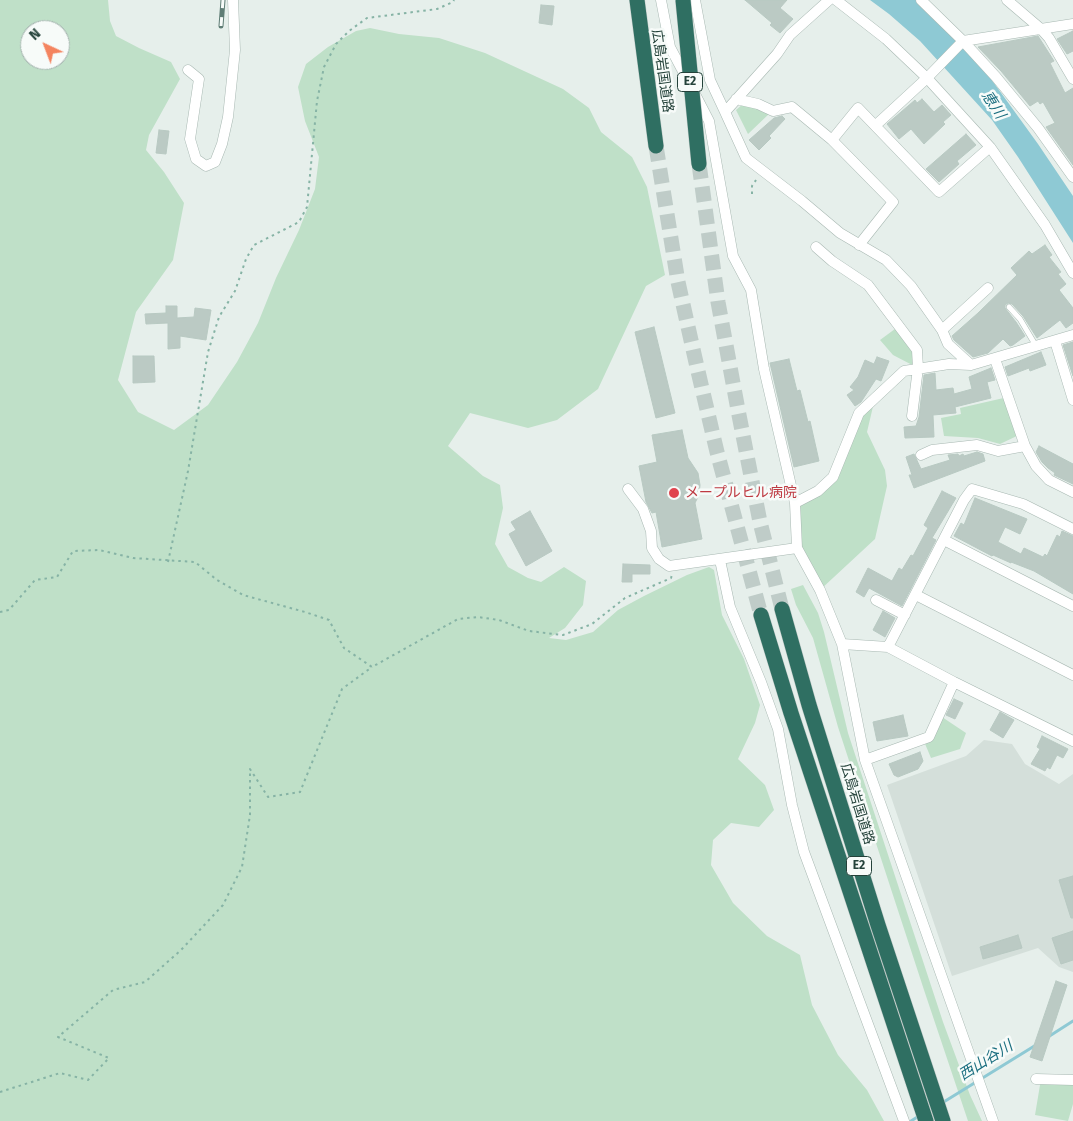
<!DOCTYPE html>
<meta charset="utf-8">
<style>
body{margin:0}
#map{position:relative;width:1073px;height:1121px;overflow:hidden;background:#e6efeb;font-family:"Fira Sans",sans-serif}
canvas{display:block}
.north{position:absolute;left:20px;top:20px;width:50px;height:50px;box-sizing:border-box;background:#f7fbf9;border:1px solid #a3b1ad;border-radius:50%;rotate:317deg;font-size:14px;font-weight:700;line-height:20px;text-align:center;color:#24423a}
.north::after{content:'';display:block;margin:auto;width:18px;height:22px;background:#f4845f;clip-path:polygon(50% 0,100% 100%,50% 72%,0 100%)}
</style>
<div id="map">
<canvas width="1073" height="1121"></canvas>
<div class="north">N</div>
</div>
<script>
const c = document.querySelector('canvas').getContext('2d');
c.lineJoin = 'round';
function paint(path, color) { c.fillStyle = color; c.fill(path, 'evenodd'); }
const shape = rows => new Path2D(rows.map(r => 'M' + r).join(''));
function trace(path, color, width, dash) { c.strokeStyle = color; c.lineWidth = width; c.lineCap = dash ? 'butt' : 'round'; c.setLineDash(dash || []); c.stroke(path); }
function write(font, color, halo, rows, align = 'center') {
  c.font = font + ' "Fira Sans","Noto Sans JP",sans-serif'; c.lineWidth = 5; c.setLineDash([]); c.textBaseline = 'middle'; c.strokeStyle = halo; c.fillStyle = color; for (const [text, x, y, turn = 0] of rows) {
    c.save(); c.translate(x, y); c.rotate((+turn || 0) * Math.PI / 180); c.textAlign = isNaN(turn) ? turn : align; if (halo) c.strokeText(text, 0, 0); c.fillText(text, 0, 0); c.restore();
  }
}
paint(shape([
 [984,740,1012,744,1025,764,1059,784,1073,774,1073,972,1059,967,1038,948,952,976,887,785,966,756]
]), '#d4dfda');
paint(shape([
 [0,0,108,0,110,21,116,36,139,48,171,62,180,79,149,135,146,150,164,172,184,203,173,260,136,312,118,380,138,412,174,430,208,405,237,362,258,323,276,278,299,230,315,189,319,157,305,121,298,87,306,64,328,47,356,31,370,28,399,34,439,38,485,53,563,89,589,108,601,132,632,157,647,187,665,275,646,286,598,389,557,420,528,428,470,413,448,446,483,476,500,485,503,508,495,544,508,567,528,578,541,582,564,567,586,581,583,605,565,628,549,638,566,640,593,632,618,610,644,596,687,575,709,567,714,570,722,615,744,659,760,705,755,723,738,759,765,785,774,810,759,827,731,823,713,840,711,865,733,903,767,936,800,955,812,1005,838,1055,867,1090,884,1121,0,1121],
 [30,30,60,30,60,60,30,60],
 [743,104,771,112,748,134,736,110],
 [899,326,917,350,918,368,893,355,880,340],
 [1008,397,1021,434,1000,444,978,438,944,436,941,418,961,414,960,408],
 [875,398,867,432,885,470,887,486,875,539,820,590,797,548,795,503,833,477,859,413],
 [803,585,818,613,824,632,848,733,943,1022,970,1095,982,1121,968,1121,924,990,838,727,813,638,796,605,791,589],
 [939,715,966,733,960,749,931,758,923,739],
 [1041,1079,1073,1080,1073,1104,1068,1121,1035,1115]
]), '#bfe0c8');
paint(shape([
 [870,0,919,0,986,72,1038,144,1073,196,1073,243,1018,157,992,120,920,41,889,14]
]), '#8ec9d4');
trace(shape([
 [1048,1037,1073,1021],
 [942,1103,1036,1045],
 [911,1121,919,1116]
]), '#8ec9d4', 3);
const building = shape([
 [745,0,787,0,780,8,793,19,780,33,770,25,772,23,745,0],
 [541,5,554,6,552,25,539,23,541,5],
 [1073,31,1073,51,1067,54,1057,39,1073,31],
 [1038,36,1054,61,1050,63,1065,93,1073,88,1073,165,1046,127,1055,123,1043,102,1040,104,1038,101,1030,106,1001,71,978,47,1038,36],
 [922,99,934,112,942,105,951,115,943,122,945,124,924,144,911,129,899,139,887,124,915,100,917,103,922,99],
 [782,116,785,119,769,136,771,138,759,150,749,140,774,118,782,116],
 [159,130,169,131,166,154,156,153,159,130],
 [966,134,976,145,957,161,959,164,939,182,926,169,966,134],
 [1045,245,1052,255,1049,257,1061,272,1058,274,1066,284,1059,290,1073,308,1073,323,1066,328,1060,320,1037,338,1023,316,1012,304,1008,303,1005,305,1005,308,1016,322,1025,336,1013,345,1010,346,1003,339,988,353,973,357,954,340,952,336,978,313,1017,275,1011,268,1029,251,1032,254,1045,245],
 [166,306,177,306,177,318,194,317,195,308,211,310,206,340,180,336,180,348,168,349,168,323,146,324,145,314,166,313,166,306],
 [654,327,675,413,656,418,635,332,654,327],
 [1073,342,1073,376,1063,345,1073,342],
 [1041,352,1046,365,1030,371,1029,368,1008,376,1005,367,1041,352],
 [133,356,154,356,155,382,133,383,133,356],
 [877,357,889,361,881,381,876,379,861,402,855,406,847,395,854,390,850,387,858,377,865,360,874,364,877,357],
 [789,359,797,391,800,390,808,422,810,421,819,461,794,467,770,363,789,359],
 [991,368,995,380,987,382,991,398,955,407,956,413,933,415,934,437,905,438,904,427,916,426,919,417,924,375,935,373,936,390,953,388,954,394,972,389,969,377,991,368],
 [682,430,688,458,698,473,700,485,699,495,695,503,702,539,662,547,656,512,652,513,646,502,639,466,657,462,652,435,682,430],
 [1039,446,1073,464,1073,484,1054,475,1055,473,1048,468,1042,462,1036,452,1039,446],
 [977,452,983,454,985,461,914,488,909,475,912,475,906,457,914,454,921,469,950,460,948,455,958,454,959,456,963,454,964,456,977,452],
 [942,491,956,498,932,538,936,540,902,606,869,588,864,597,856,592,868,568,892,581,899,568,902,570,911,555,913,556,928,528,924,525,942,491],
 [975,498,1027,519,1020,534,1005,527,998,542,1021,554,1024,548,1043,557,1045,554,1047,556,1057,535,1060,537,1062,531,1073,536,1073,594,1034,571,1011,562,1011,563,993,555,992,556,954,536,961,523,964,525,975,498],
 [530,511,552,551,526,566,509,534,516,530,511,522,530,511],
 [623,564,650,565,650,574,632,574,632,582,622,582,623,564],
 [883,611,895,618,885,637,873,630,883,611],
 [954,699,963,703,955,719,946,715,954,699],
 [1000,712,1014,720,1003,738,990,730,1000,712],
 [903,715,908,736,877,741,873,722,903,715],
 [1042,736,1068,749,1063,758,1057,755,1050,769,1047,767,1045,771,1031,764,1040,749,1037,747,1042,736],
 [920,752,923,761,918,769,898,777,894,775,889,764,920,752],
 [1073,876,1073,918,1071,918,1059,880,1073,876],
 [1073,931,1073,960,1061,964,1052,938,1073,931],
 [1018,935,1022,948,983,959,980,947,1018,935],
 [1056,981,1067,985,1042,1061,1030,1057,1056,981]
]);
paint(building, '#bbcac4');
trace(building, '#b8c9c2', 1);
trace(shape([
 [656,146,678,282,697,367,717,452,761,615],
 [699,164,718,302,738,410,760,522,782,609]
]), '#bfccc8', 15, [15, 8]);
const service = shape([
 [1009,307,1020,319,1036,346]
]);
const minor = shape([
 [661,0,670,47,688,81],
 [695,0,710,80,725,112],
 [829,0,790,35,777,54,725,112,746,158,802,201,840,233,886,260,911,286,942,330],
 [836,0,886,39,927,78,990,147,1045,225,1073,273],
 [921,0,963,41,996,77,1038,128,1073,177],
 [1007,0,1041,29,1049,38,1073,79],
 [188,70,199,79,190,139,196,159,206,166,215,162,222,144,228,117,235,50,233,0],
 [695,94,709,121,733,256,751,290,764,369,795,503,797,548,820,590,842,644,865,760,993,1121],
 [736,99,758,104,773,111,792,107,832,140,893,202,859,245],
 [876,125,927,78,963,41,1073,24],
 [832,140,858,108,939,192,990,147],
 [816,247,832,261,868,285,917,350,918,368,912,416],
 [1055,341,1073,400],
 [995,359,1025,446,1036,466,1049,480,1073,492],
 [971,365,948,344,942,330,988,288],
 [921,455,932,450,977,445,998,451,1025,446],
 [628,489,643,509,651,531,652,548,659,559,669,566,797,548],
 [795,503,818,491,833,477,859,413,904,371,949,364,971,365,1073,335],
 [944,540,1073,606],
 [720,560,730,607,761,682,778,729,792,805,804,852,904,1121],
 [916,595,1073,675],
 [876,600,905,615],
 [842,644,888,647,954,682,1073,741],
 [888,647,964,500,972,489,1023,504,1073,529],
 [865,760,929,737,954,682],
 [1036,1079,1073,1080]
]);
const motorway = shape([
 [637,0,656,146],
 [782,609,809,705,878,925,943,1121],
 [761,615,791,713,926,1121]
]);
trace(service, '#a8b8b2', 6);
trace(minor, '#a8b8b2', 11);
trace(motorway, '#c2cac8', 16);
trace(shape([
 [752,194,752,186,756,180],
 [168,562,188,471,208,352,219,317,235,291,246,259,254,245,299,222,307,207,317,101,324,67,336,44,349,31,367,18,437,9,453,2,454,0],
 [0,612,9,610,35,580,57,577,73,551,99,550,133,558,195,562,217,580,243,595,305,612,329,620,344,648,372,667,458,619,478,617,499,620,529,631,563,635,592,624,625,598,671,578,672,575],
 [0,1092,60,1073,88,1080,109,1058,58,1037,113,990,145,982,181,950,223,905,242,867,250,815,250,769,268,797,300,792,342,689,372,667]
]), '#86b3a5', 2, [2.5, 4]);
trace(service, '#fff', 5);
trace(minor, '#fff', 10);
trace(motorway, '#2f6f62', 15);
const rail = shape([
 [221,26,223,0]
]);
trace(rail, '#5f7d75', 5);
trace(rail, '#f7fbf9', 3, [9]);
const motorwayBridge = shape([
 [683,0,699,164]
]);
trace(motorwayBridge, '#c2cac8', 16, []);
trace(motorwayBridge, '#2f6f62', 15);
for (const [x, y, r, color] of [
 [674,493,6,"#e0444e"]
]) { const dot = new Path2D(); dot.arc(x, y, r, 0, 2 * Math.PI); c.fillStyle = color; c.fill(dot); trace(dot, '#f7fbf9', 2); }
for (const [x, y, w] of [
 [690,82,25],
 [859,866,25]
]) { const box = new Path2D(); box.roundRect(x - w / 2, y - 9.5, w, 19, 4); c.fillStyle = '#f7fbf9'; c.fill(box); trace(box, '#24423a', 1); }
write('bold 12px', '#24423a', null, [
 ["E2",690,82],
 ["E2",859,866]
]);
write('14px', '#24423a', '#f7fbf9', [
 ["広島岩国道路",662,71,82],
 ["広島岩国道路",857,804,73]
]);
write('14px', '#be3a42', '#f7fbf9', [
 ["メープルヒル病院",685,493]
], 'left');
write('italic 15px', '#1c6f80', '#f7fbf9', [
 ["恵川",993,105,57],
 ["西山谷川",986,1061,-32]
]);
</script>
